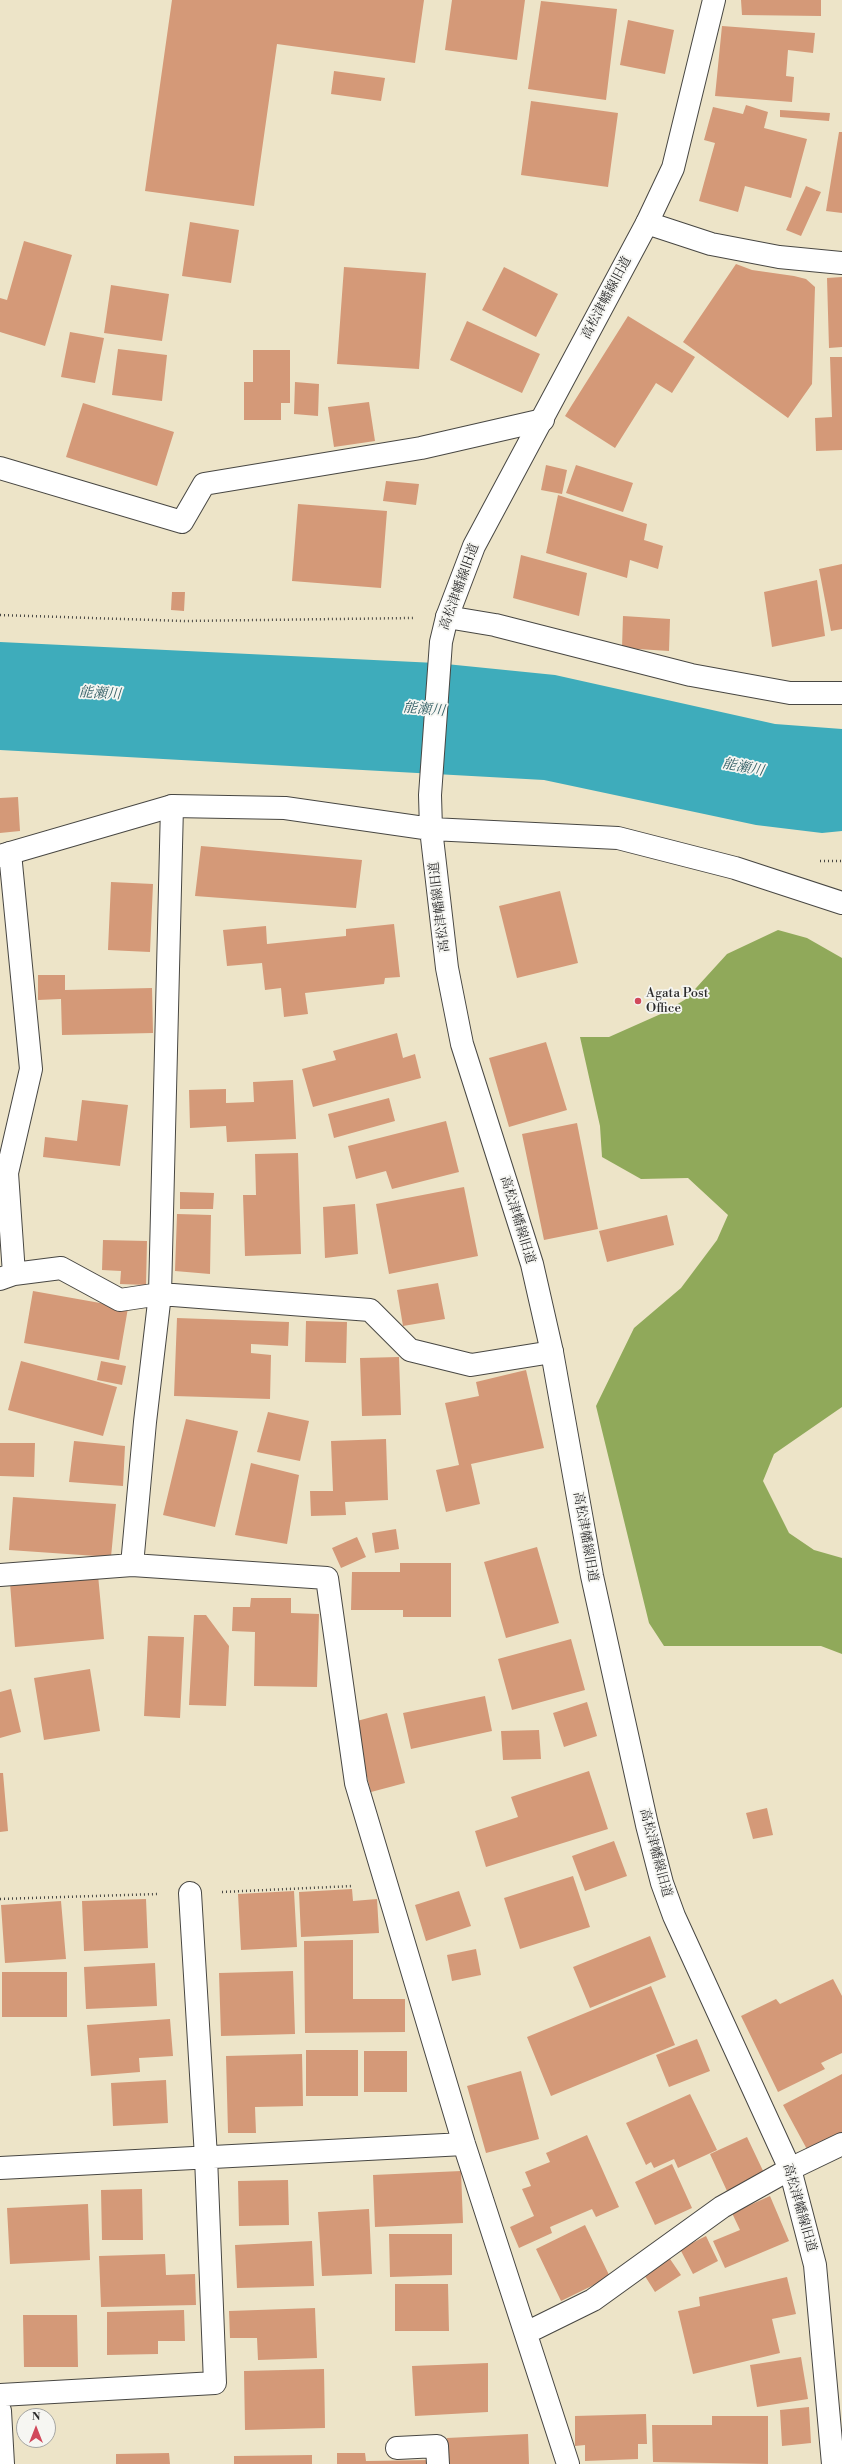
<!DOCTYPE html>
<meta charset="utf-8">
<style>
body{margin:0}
#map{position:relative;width:842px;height:2464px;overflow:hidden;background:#ede4c8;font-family:"Libre Bodoni",serif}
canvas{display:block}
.north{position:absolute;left:16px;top:2408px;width:40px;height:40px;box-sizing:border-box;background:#f6f6f2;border:1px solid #a5a5a2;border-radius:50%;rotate:0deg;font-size:11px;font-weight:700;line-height:16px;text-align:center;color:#2b2b2b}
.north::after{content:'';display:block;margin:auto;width:14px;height:18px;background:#d1495b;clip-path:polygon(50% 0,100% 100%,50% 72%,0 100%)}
</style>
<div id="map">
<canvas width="842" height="2464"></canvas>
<div class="north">N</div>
</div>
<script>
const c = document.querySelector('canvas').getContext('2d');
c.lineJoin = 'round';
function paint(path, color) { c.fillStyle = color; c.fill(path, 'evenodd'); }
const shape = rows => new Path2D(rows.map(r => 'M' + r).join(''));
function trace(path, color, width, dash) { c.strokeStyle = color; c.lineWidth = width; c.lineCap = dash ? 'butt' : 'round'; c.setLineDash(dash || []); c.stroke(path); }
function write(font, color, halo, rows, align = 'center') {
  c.font = font + ' "Libre Bodoni","Noto Serif JP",serif'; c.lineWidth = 3.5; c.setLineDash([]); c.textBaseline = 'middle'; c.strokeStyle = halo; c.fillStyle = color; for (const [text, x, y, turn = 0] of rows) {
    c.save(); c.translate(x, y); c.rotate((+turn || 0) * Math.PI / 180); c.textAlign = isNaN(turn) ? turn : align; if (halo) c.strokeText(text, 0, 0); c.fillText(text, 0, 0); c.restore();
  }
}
paint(shape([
 [778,930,807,938,842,958,842,1407,774,1454,763,1481,789,1533,814,1550,842,1558,842,1654,821,1646,664,1646,649,1623,596,1406,634,1328,681,1288,717,1240,728,1215,688,1178,641,1179,602,1157,600,1126,580,1037,609,1037,663,1013,686,999,727,954]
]), '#90a95a');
paint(shape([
 [0,642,436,663,555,675,775,724,842,729,842,831,822,833,756,825,544,780,0,750]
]), '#3eacbb');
paint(shape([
 [172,0,424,0,415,63,277,44,254,206,145,191],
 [452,0,525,0,517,60,445,50],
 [741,0,821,0,821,16,742,15],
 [541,1,617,9,606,100,528,89],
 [628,20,674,30,665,74,620,65],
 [722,26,815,33,813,53,788,50,786,76,794,77,792,102,715,96],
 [334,71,385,78,381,101,331,94],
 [531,101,618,113,608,187,521,175],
 [746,105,768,112,764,128,807,139,791,198,745,186,738,212,699,201,715,143,704,140,713,107,743,114],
 [780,110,830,113,829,121,780,117],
 [839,132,842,132,842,213,826,211],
 [806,186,821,192,801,236,786,230],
 [190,222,239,230,231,283,182,276],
 [24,241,72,255,45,346,0,332,0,298,7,300],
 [736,264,752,270,794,276,806,279,815,287,812,384,788,418,683,342],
 [344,267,426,273,419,369,337,364],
 [504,267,558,294,536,337,482,310],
 [842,277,842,347,829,348,827,278],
 [111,285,169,294,162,341,104,333],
 [628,316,695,357,672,393,656,383,615,448,565,416],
 [467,321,540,354,522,393,450,360],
 [70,332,104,338,95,383,61,377],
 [118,349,167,355,162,401,112,395],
 [253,350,290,350,290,403,281,403,281,420,244,420,244,382,253,382],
 [830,357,842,357,842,450,816,451,815,418,832,417],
 [295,382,319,384,318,416,294,414],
 [369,402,375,441,334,447,328,407],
 [83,403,174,432,157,486,66,457],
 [546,465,567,470,562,494,541,490],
 [576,465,633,483,623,512,566,493],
 [386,481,419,484,416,505,383,501],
 [558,495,647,524,644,540,663,546,658,569,630,560,627,578,546,553],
 [298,504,387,511,381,588,292,581],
 [521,555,587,573,579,616,513,598],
 [842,564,842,629,831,631,819,569],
 [817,580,825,636,772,647,764,592],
 [172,592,185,592,184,611,171,610],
 [623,616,670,619,669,651,622,648],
 [18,797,20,831,0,833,0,798],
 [201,846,362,860,356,908,195,896],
 [111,882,153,884,150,952,108,950],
 [560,891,578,963,517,978,499,906],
 [394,924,400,977,385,978,384,984,305,993,308,1014,284,1017,281,988,265,990,262,963,227,966,223,930,266,926,267,944,346,936,346,929],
 [38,975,65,975,65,990,152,988,153,1033,62,1035,61,999,38,1000],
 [397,1033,403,1058,415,1054,421,1078,313,1107,302,1069,336,1060,333,1051],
 [546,1042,567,1110,509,1127,489,1058],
 [293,1080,296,1139,227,1142,226,1126,190,1128,189,1090,226,1089,226,1103,254,1102,253,1082],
 [389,1098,395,1121,334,1138,328,1114],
 [82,1100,128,1105,120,1166,43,1157,45,1137,77,1141],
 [446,1121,459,1172,392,1189,386,1171,356,1179,348,1146],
 [577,1123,598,1229,544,1240,522,1134],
 [298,1153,301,1254,245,1256,243,1195,256,1195,255,1154],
 [464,1187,478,1256,389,1274,376,1204],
 [180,1192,214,1193,213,1209,180,1209],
 [355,1204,358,1254,325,1258,323,1207],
 [177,1214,211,1215,210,1274,175,1271],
 [667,1215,674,1245,607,1262,599,1231],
 [103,1240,147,1241,146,1285,120,1284,121,1271,102,1270],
 [438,1283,445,1319,403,1326,397,1290],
 [33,1291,128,1308,119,1360,24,1343],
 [177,1318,289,1322,288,1346,251,1344,251,1353,271,1355,270,1399,174,1396],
 [306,1321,347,1322,346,1363,305,1362],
 [399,1357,401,1415,362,1416,360,1358],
 [21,1361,117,1387,103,1436,8,1410],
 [101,1361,126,1366,122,1385,97,1380],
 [526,1370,544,1448,471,1464,480,1504,446,1512,436,1470,459,1465,445,1403,479,1396,476,1382],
 [268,1412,309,1421,300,1461,257,1452],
 [186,1419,238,1431,215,1527,163,1515],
 [386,1439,388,1500,345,1502,346,1515,311,1516,310,1491,333,1491,331,1441],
 [74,1441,125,1446,123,1486,69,1482],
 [0,1443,35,1443,34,1477,0,1476],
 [251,1463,299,1475,287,1544,235,1535],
 [13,1497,116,1504,111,1557,9,1550],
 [396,1529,399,1549,375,1553,372,1533],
 [357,1537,366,1557,341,1568,332,1548],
 [537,1547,559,1623,506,1638,484,1562],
 [400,1563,451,1563,451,1617,403,1617,403,1610,351,1610,352,1572,400,1572],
 [98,1575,104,1639,15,1647,10,1583],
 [251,1598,291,1598,291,1613,319,1614,317,1687,254,1686,255,1632,232,1631,233,1607,250,1607],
 [194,1615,206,1615,229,1646,226,1706,189,1705],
 [148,1636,184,1637,180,1718,144,1716],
 [571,1639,585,1690,512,1710,498,1659],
 [90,1669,100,1731,44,1740,34,1678],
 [11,1689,21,1732,0,1738,0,1692],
 [485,1696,492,1731,411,1749,403,1713],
 [587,1702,597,1736,564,1747,553,1713],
 [387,1713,405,1783,371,1792,353,1722],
 [539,1730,541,1759,503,1760,501,1731],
 [589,1771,608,1829,486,1867,475,1831,518,1817,511,1797],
 [0,1773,3,1773,8,1831,0,1832],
 [767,1808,773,1835,753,1839,746,1813],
 [614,1841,627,1876,585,1891,572,1856],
 [573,1876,590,1927,520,1949,504,1898],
 [352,1889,353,1901,377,1899,379,1933,301,1937,299,1892],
 [294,1891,297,1947,241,1950,238,1894],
 [459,1891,471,1926,426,1941,415,1905],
 [146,1899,148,1948,84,1951,82,1901],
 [61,1901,66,1959,5,1963,1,1905],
 [650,1936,666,1977,590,2008,573,1967],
 [353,1940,353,1999,405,1999,405,2032,305,2033,304,1941],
 [476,1949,481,1975,452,1981,447,1955],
 [155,1963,157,2006,86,2009,84,1967],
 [293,1971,295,2034,221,2036,219,1973],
 [2,1972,67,1972,67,2017,2,2017],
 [833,1979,842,1996,842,2053,821,2063,825,2069,778,2092,741,2016,776,1999,780,2004],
 [651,1986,675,2045,551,2096,527,2037],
 [170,2019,173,2056,139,2058,140,2072,91,2076,87,2025],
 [697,2039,710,2071,669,2087,656,2055],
 [306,2050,358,2050,358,2096,306,2096],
 [364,2051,407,2051,407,2092,364,2092],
 [302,2054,303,2106,255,2107,256,2133,228,2133,226,2056],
 [521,2071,539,2139,486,2153,467,2086],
 [842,2074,842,2135,809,2153,783,2105],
 [166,2080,168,2123,113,2126,111,2083],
 [690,2094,717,2150,678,2168,674,2159,654,2168,651,2162,646,2165,626,2123],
 [587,2135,619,2207,596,2217,592,2209,550,2227,552,2233,519,2248,510,2227,534,2216,522,2189,531,2186,525,2172,550,2162,546,2153],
 [747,2137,765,2175,727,2191,710,2154],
 [672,2164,692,2208,655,2225,635,2182],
 [461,2171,463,2223,375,2227,373,2175],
 [288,2180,289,2225,239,2226,238,2181],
 [142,2189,143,2240,102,2240,101,2190],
 [770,2196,789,2241,725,2268,713,2241,740,2230,732,2213],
 [88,2204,90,2260,10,2264,7,2208],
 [369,2209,372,2274,322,2276,318,2212],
 [585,2225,610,2277,561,2301,536,2249],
 [389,2234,452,2234,452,2275,390,2277],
 [706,2236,718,2261,693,2274,680,2249],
 [312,2241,314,2286,237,2288,235,2245],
 [165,2254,166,2275,195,2274,196,2305,101,2307,99,2256],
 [668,2256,681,2275,655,2292,643,2273],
 [787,2277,796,2314,772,2319,780,2353,693,2374,678,2311,700,2306,699,2297],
 [395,2284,448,2284,449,2331,395,2331],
 [315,2308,317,2358,258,2360,257,2338,230,2338,229,2311],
 [184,2310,185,2341,158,2341,158,2354,107,2355,107,2312],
 [23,2315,77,2315,78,2367,24,2367],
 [801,2357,808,2399,757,2407,750,2365],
 [488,2363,488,2412,415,2416,412,2366],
 [324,2369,325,2428,245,2430,244,2371],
 [809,2407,811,2443,782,2446,780,2410],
 [646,2414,647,2444,638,2444,638,2459,585,2461,585,2445,575,2446,575,2416],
 [712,2416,768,2416,768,2464,653,2462,652,2425,712,2425],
 [528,2434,529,2464,448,2464,447,2438],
 [169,2453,170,2464,116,2464,116,2454],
 [337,2453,365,2453,366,2461,432,2460,432,2464,337,2464],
 [312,2455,312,2464,234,2464,234,2456]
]), '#d49978');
const street = shape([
 [647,223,711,244,779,257,842,263],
 [0,468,182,522,204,484,421,448,543,420],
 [447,617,495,625,691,675,790,693,842,693],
 [10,853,31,1069,7,1173,14,1274],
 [0,1279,14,1274,61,1268,120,1300,160,1294,370,1310,410,1350,471,1365,552,1352],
 [132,1565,145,1422,160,1294,172,806],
 [0,1575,132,1565,327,1578,356,1783,464,2144,568,2464],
 [0,2168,464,2144],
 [526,2333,593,2300,722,2207,790,2169,842,2144],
 [0,2395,215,2383,206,2157,190,1893],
 [0,2411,3,2464],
 [397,2448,437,2446,438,2464]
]);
const secondary = shape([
 [714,0,673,168,647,223,474,546,447,617,441,642,430,795,431,829,447,968,462,1044,532,1264,552,1352,592,1576,647,1825,662,1883,674,1916,790,2169,815,2265,833,2464],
 [0,856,172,806,285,808,431,829,618,838,735,868,842,903]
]);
trace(street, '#484743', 24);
trace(secondary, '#484743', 24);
trace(shape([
 [0,615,184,621,413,618],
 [820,861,842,861],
 [222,1892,353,1886],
 [0,1899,159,1894]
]), '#484743', 2.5, [1, 3]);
trace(street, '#fff', 22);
trace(secondary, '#fff', 22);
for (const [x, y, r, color] of [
 [638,1001,4,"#d1495b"]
]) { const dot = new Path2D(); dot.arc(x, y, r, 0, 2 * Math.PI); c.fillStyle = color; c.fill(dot); trace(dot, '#f6f6f2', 1.5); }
write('13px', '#2b2b2b', '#f6f6f2', [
 ["高松津幡線旧道",607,298,-62],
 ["高松津幡線旧道",460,587,-70],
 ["高松津幡線旧道",440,907,-97],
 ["高松津幡線旧道",517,1220,73],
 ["高松津幡線旧道",585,1537,80],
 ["高松津幡線旧道",655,1853,75],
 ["高松津幡線旧道",799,2208,74]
]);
write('13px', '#2b2b2b', '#f6f6f2', [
 ["Agata Post",646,994],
 ["Office",646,1009]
], 'left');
write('italic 14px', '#335f65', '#f6f6f2', [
 ["能瀬川",100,694,3],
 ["能瀬川",424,710,5],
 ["能瀬川",743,768,11]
]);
</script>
